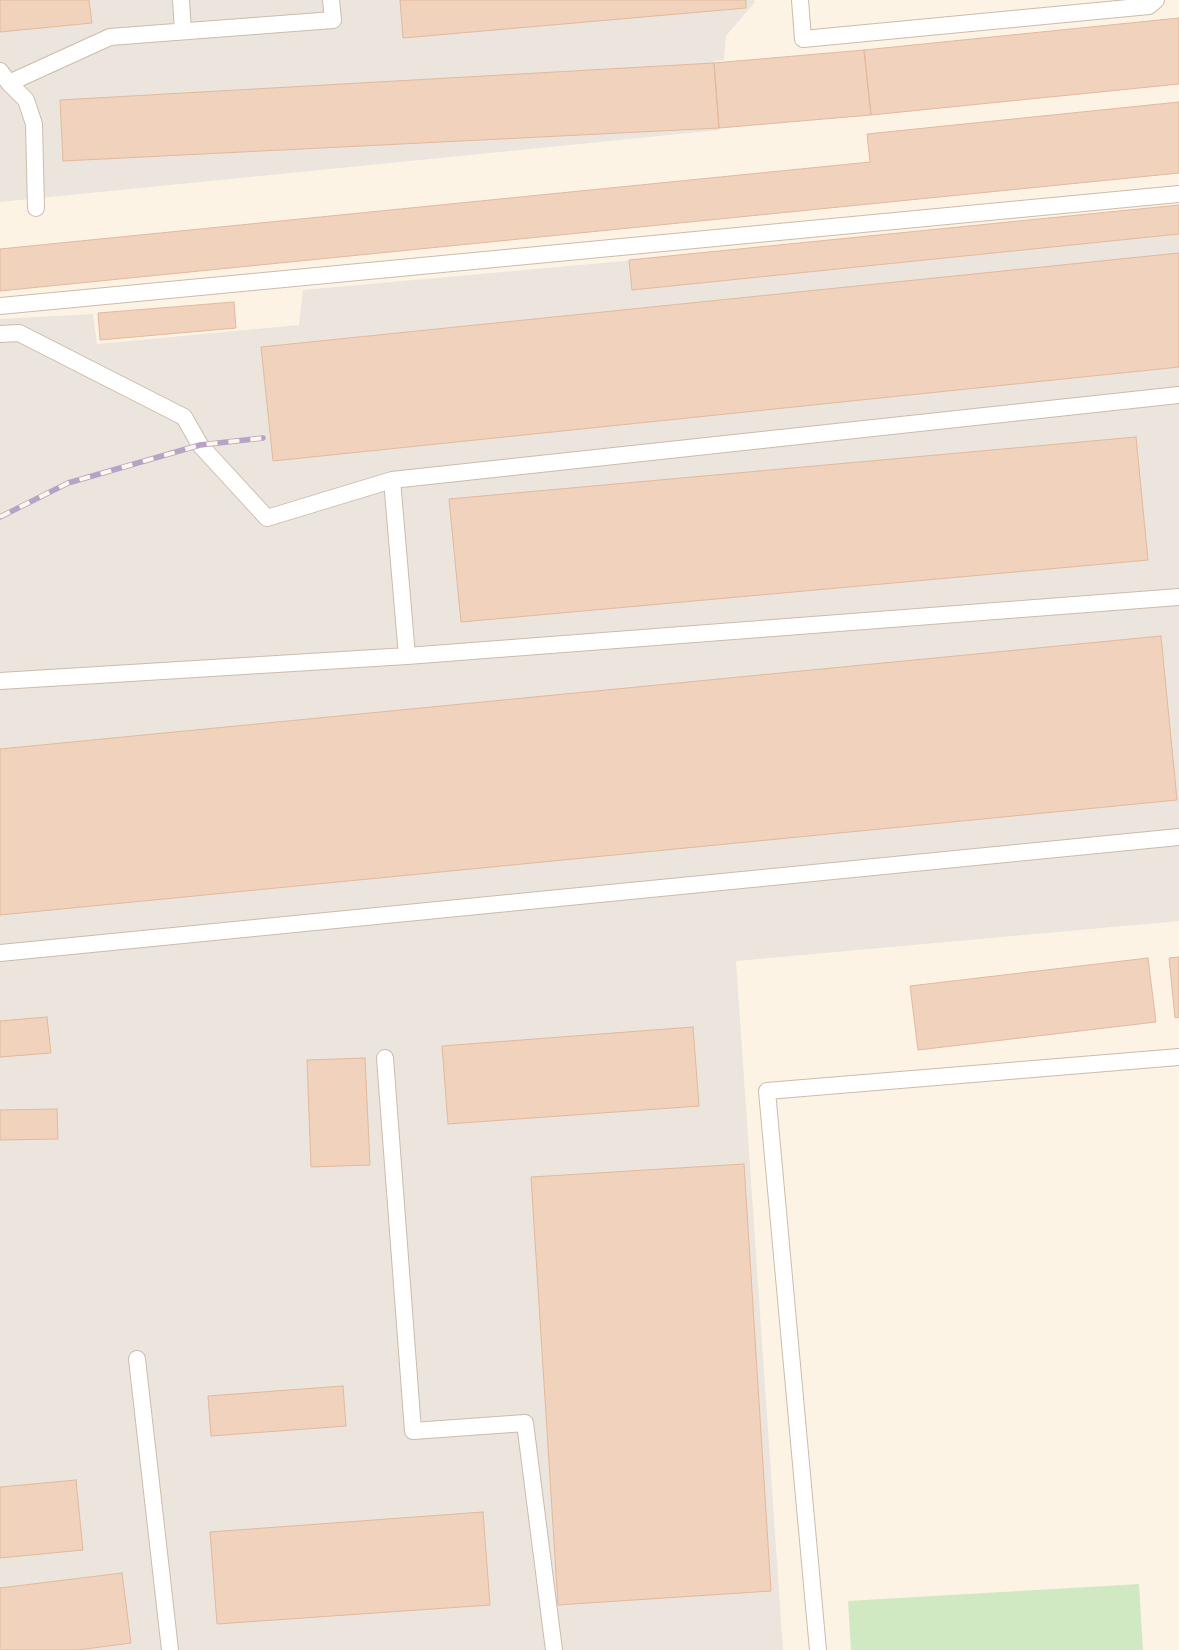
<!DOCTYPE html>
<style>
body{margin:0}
canvas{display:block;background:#fcf3e4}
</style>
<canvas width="1179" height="1650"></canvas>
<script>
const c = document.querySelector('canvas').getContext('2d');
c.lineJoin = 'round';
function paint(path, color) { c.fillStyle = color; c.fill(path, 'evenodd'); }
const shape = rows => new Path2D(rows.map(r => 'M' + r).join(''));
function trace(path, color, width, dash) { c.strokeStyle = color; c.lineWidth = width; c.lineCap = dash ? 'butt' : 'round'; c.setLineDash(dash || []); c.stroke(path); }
paint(shape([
 [0,0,754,0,755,2,726,36,724,60,714,61,719,130,0,202],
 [1179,211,1179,921,736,961,783,1650,0,1650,0,319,93,314,97,344,299,325,303,290]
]), '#ebe5de');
paint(shape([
 [1139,1584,1143,1650,851,1650,848,1601]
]), '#d1e9c2');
const building = shape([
 [0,0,89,0,92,23,0,32,0,0],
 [400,0,746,0,746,8,403,38,400,0],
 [1179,18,1179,84,871,115,864,50,1179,18],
 [864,50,871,115,719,128,714,63,864,50],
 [714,63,719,128,63,161,60,100,714,63],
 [1179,102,1179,173,0,291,0,249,870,162,867,134,1179,102],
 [1179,205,1179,234,632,290,629,260,1179,205],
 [1179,253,1179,367,273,461,261,347,1179,253],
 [234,302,236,328,100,340,98,313,234,302],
 [1136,437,1148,560,461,622,449,499,1136,437],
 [1161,636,1177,800,0,915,0,749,1161,636],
 [1179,957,1179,1017,1175,1018,1169,958,1179,957],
 [1148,958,1156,1022,918,1050,910,986,1148,958],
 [47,1017,51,1053,0,1057,0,1021,47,1017],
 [693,1027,699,1106,448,1124,442,1046,693,1027],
 [365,1058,370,1165,311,1167,307,1060,365,1058],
 [57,1109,58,1139,0,1140,0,1110,57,1109],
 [744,1164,771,1591,558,1605,531,1177,744,1164],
 [343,1386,346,1426,211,1436,208,1396,343,1386],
 [76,1480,83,1550,0,1558,0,1487,76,1480],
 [483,1512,490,1605,217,1624,210,1532,483,1512],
 [122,1573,131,1643,78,1650,0,1650,0,1588,122,1573]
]);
paint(building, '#f1d2bc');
trace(building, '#e3b99c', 1);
const service = shape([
 [181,0,183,31],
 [800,0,803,39,1149,6,1156,0],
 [0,71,9,83,26,100,34,124,36,208],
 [9,83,110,37,333,20,331,0],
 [0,306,1179,194],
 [0,334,19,333,184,417,200,445,267,518,392,480],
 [407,656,392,480,1179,395],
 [0,681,407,656,1179,597],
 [0,953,1179,837],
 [385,1058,413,1431,525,1423,554,1650],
 [137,1359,170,1650],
 [818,1650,767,1091,1179,1057]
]);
trace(service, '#cdbbaa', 18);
trace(service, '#fff', 16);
const rail = shape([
 [0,517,68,483,200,445,263,438]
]);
trace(rail, '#b6a3c5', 5.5);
trace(rail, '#fff7ea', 4, [11]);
</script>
